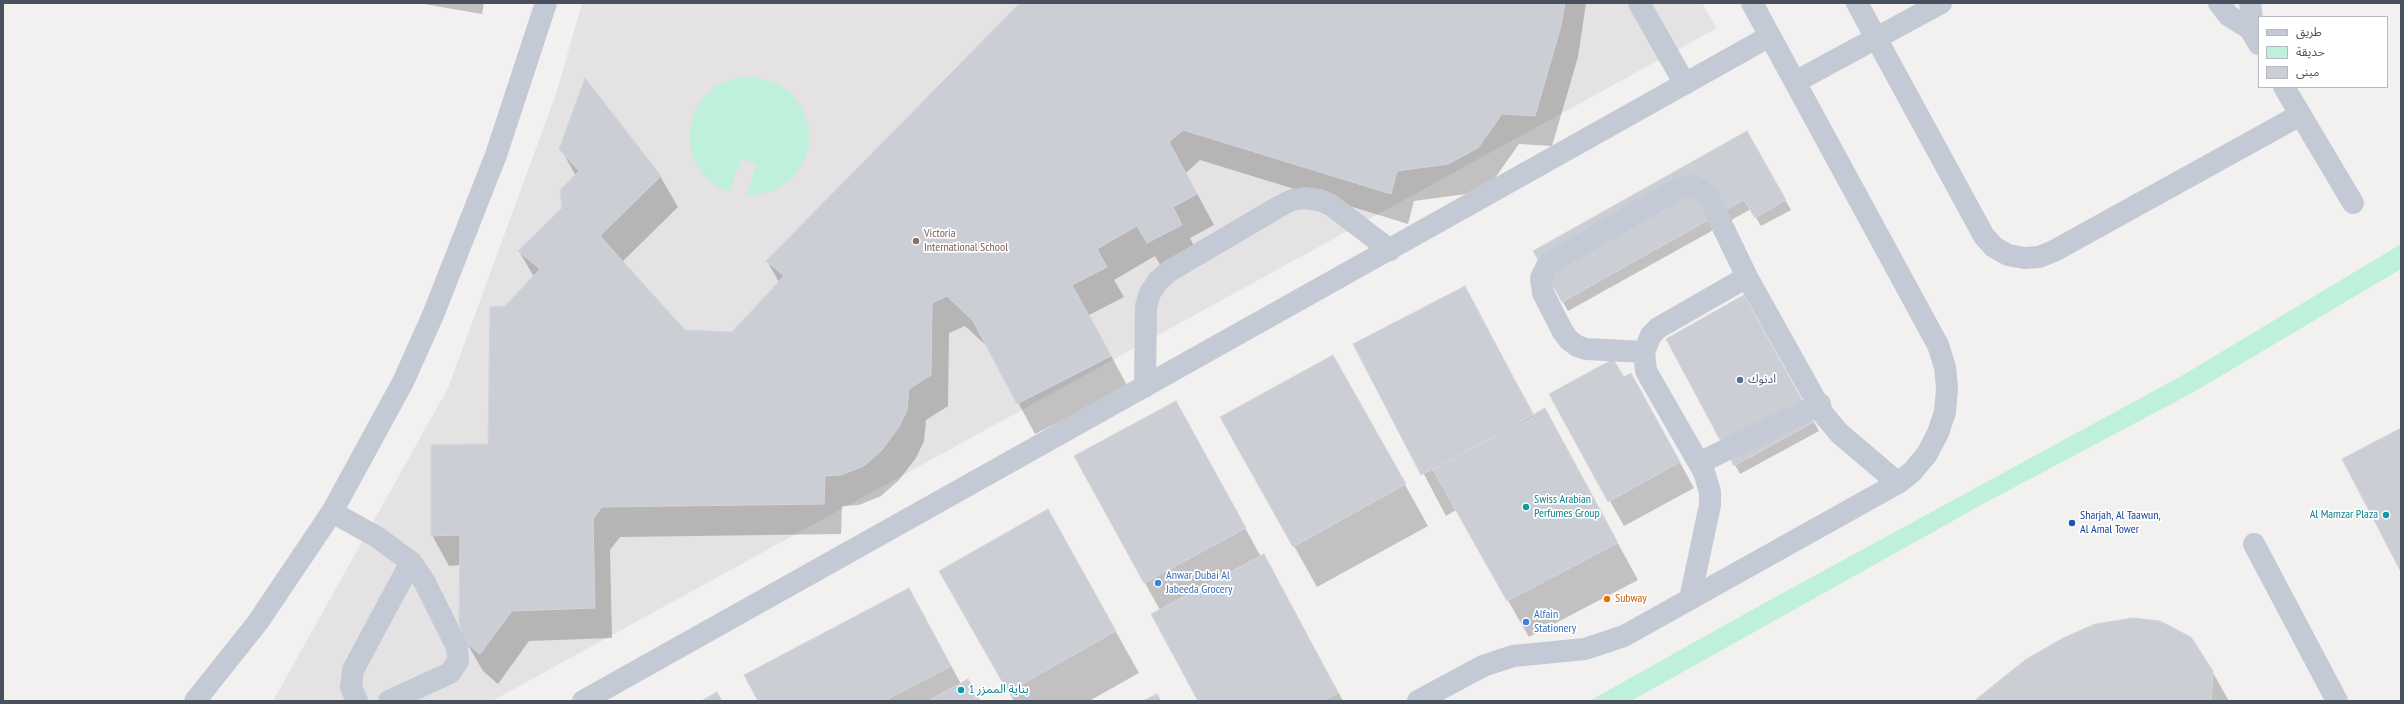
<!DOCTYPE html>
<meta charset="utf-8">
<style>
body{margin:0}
#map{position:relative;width:2404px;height:704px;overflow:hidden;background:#f3f1f0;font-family:"PT Sans Narrow","Noto Sans Arabic",sans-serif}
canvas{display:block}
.frame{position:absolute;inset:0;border:4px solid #48505e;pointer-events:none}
.legend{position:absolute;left:2258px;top:16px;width:130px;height:72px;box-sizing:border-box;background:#fff;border:1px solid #b6b9bf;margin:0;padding:5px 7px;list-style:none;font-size:12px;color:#48505e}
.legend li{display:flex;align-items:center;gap:8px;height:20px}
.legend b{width:20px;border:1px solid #b6b9bf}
</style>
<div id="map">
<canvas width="2404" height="704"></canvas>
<div class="frame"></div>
<ul class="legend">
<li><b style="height:5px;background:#c4cad5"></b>طريق</li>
<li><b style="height:11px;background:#bff0db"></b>حديقة</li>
<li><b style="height:11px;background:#ccced6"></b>مبنى</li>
</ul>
</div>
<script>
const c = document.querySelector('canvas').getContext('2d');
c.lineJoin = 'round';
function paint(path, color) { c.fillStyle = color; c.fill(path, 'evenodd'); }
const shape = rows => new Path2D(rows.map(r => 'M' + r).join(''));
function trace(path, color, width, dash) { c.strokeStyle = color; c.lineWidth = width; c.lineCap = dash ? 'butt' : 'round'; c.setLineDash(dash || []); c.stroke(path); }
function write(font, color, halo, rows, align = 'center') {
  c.font = font + ' "PT Sans Narrow","Noto Sans Arabic",sans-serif'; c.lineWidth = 3.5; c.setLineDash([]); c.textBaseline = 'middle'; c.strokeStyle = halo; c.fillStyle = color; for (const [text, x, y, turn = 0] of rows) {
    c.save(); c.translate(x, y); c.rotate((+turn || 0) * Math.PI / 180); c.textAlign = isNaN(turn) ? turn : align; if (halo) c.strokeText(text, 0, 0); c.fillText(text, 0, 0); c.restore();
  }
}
paint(shape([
 [582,3,1702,3,1717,28,492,701,273,701,448,388,556,94]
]), '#e4e2e2');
paint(shape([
 [755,77,774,82,790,92,802,108,808,126,809,145,803,163,791,179,775,190,757,195,747,195,757,164,741,159,729,192,719,188,703,175,693,158,689,138,692,118,701,100,716,86,735,78],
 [2401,244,2401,269,2192,393,1983,504,1631,701,1589,701,1768,601,2183,375]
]), '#bff0db');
paint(shape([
 [418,3,484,3,482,14],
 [1021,3,1586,3,1578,57,1552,146,1519,144,1495,178,1466,194,1414,201,1408,224,1200,160,1186,173,1214,225,1190,238,1199,256,1165,273,1155,256,1114,280,1124,297,1089,315,1128,387,1035,434,989,348,965,326,949,333,948,406,926,420,924,441,916,458,899,480,881,496,859,505,842,506,841,534,620,537,610,550,612,638,529,641,498,684,483,671,465,640,460,565,449,566,432,535,489,445,506,307,534,277,519,251,563,209,576,176,561,149,660,176,678,207,622,262,685,331,732,333,779,282,767,261],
 [1747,133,1791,210,1761,226,1751,209,1568,311,1534,251],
 [1465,287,1534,415,1544,409,1638,580,1529,637,1456,510,1446,516,1355,344],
 [1744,296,1819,431,1740,474,1735,465],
 [1624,378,1645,399,1694,488,1624,526,1550,395],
 [1356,397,1428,526,1317,587,1294,546],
 [1176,402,1261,557,1263,556,1287,597,1343,701,1199,701,1160,610,1075,457],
 [1071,552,1139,673,1089,701,1014,701,940,571],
 [923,614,961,684,979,701,759,701],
 [2026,661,2212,671,2229,701,1975,701]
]), '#0003');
const building = shape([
 [1020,3,1565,3,1561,26,1535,116,1502,114,1478,148,1448,164,1397,171,1391,194,1183,130,1169,142,1197,194,1173,207,1182,225,1147,243,1137,226,1097,249,1107,267,1072,285,1111,356,1017,404,973,321,947,296,932,303,931,375,909,389,907,410,899,427,882,450,864,466,841,475,825,476,824,504,602,507,593,519,595,608,512,611,480,654,464,641,459,621,460,535,431,536,431,445,488,444,490,307,505,306,540,269,518,251,562,208,560,190,579,171,559,149,585,78,661,176,600,236,685,330,732,332,784,276,766,261,1020,3],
 [1747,131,1786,200,1755,218,1744,200,1562,302,1533,251,1747,131],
 [1465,286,1534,417,1421,475,1353,344,1465,286],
 [1744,295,1814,422,1734,466,1666,339,1744,295],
 [1333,355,1406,484,1293,547,1220,417,1333,355],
 [1613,359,1624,377,1631,373,1680,462,1608,502,1549,394,1613,359],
 [1176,401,1246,528,1144,583,1074,456,1176,401],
 [1545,408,1618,543,1507,601,1433,470,1545,408],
 [2401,428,2401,572,2342,459,2401,428],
 [1048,509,1116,631,1008,692,939,571,1048,509],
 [1264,554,1338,693,1323,701,1198,701,1151,614,1264,554],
 [909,588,951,666,884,701,758,701,744,675,909,588],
 [2133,618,2160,621,2191,637,2213,671,2211,701,1974,701,2025,660,2063,638,2095,624,2133,618],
 [968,679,980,701,928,701,968,679],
 [717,692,722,701,701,701,717,692],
 [1157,694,1161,701,1143,701,1157,694]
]);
paint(building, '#ccced6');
trace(building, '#d4d5dc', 1);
trace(shape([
 [1639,3,1685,84],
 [1857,3,1984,236,1994,247,2008,255,2024,258,2039,257,2054,251,2300,115],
 [2219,3,2229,16,2250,29,2259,44],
 [2250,29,2252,19,2250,3],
 [1795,82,1941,3],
 [2284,87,2353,203],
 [1644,352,1586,349,1577,346,1569,340,1563,332,1543,293,1541,278,1548,264,1678,189,1686,186,1694,186,1707,194,1747,277,1824,415,1839,433,1898,483],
 [1145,387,1146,306,1150,293,1158,281,1168,272,1280,206,1292,200,1305,198,1319,200,1331,205,1390,250],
 [1699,463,1820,404],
 [332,512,377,537,411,562,424,581,457,647,458,661,450,673,389,701],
 [2254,544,2337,701],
 [1690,599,1710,505,1710,492,1704,472,1646,371,1644,352,1651,335,1658,328,1747,277],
 [195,701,258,622,332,512,403,382,433,315,496,155,546,3],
 [357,701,351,687,353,670,411,562],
 [583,701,1770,36],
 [1418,701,1483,666,1513,656,1585,649,1624,636,1898,483,1912,472,1927,454,1938,433,1945,412,1947,389,1945,367,1938,345,1752,3]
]), '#c4cad5', 22);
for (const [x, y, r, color] of [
 [916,241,4,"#8d6e63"],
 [1740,380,4,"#5c6f8a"],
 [1526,507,4,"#0f9aa8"],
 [2386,515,4,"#0f9aa8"],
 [2072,523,4,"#1a4fb4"],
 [1158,583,4,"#3f7fe0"],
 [1607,599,4,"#e8710a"],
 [1526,622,4,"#3f7fe0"],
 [961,690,4,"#0f9aa8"]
]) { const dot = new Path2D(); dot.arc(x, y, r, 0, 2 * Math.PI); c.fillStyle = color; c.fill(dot); trace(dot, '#fff', 1.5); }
write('12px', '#785e54', '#fff', [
 ["Victoria",924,234],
 ["International School",924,248]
], 'left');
write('12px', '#4e5e75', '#fff', [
 ["ادنوك",1748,380]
], 'left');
write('12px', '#0d838f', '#fff', [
 ["Swiss Arabian",1534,500],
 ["Perfumes Group",1534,514],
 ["Al Mamzar Plaza",2378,515,"right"],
 ["بناية الممزر 1",969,690]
], 'left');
write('12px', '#164399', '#fff', [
 ["Sharjah, Al Taawun,",2080,516],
 ["Al Amal Tower",2080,530]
], 'left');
write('12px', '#366cbe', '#fff', [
 ["Anwar Dubai Al",1166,576],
 ["Jabeeda Grocery",1166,590],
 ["Alfain",1534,615],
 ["Stationery",1534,629]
], 'left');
write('12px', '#c56008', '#fff', [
 ["Subway",1615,599]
], 'left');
</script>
